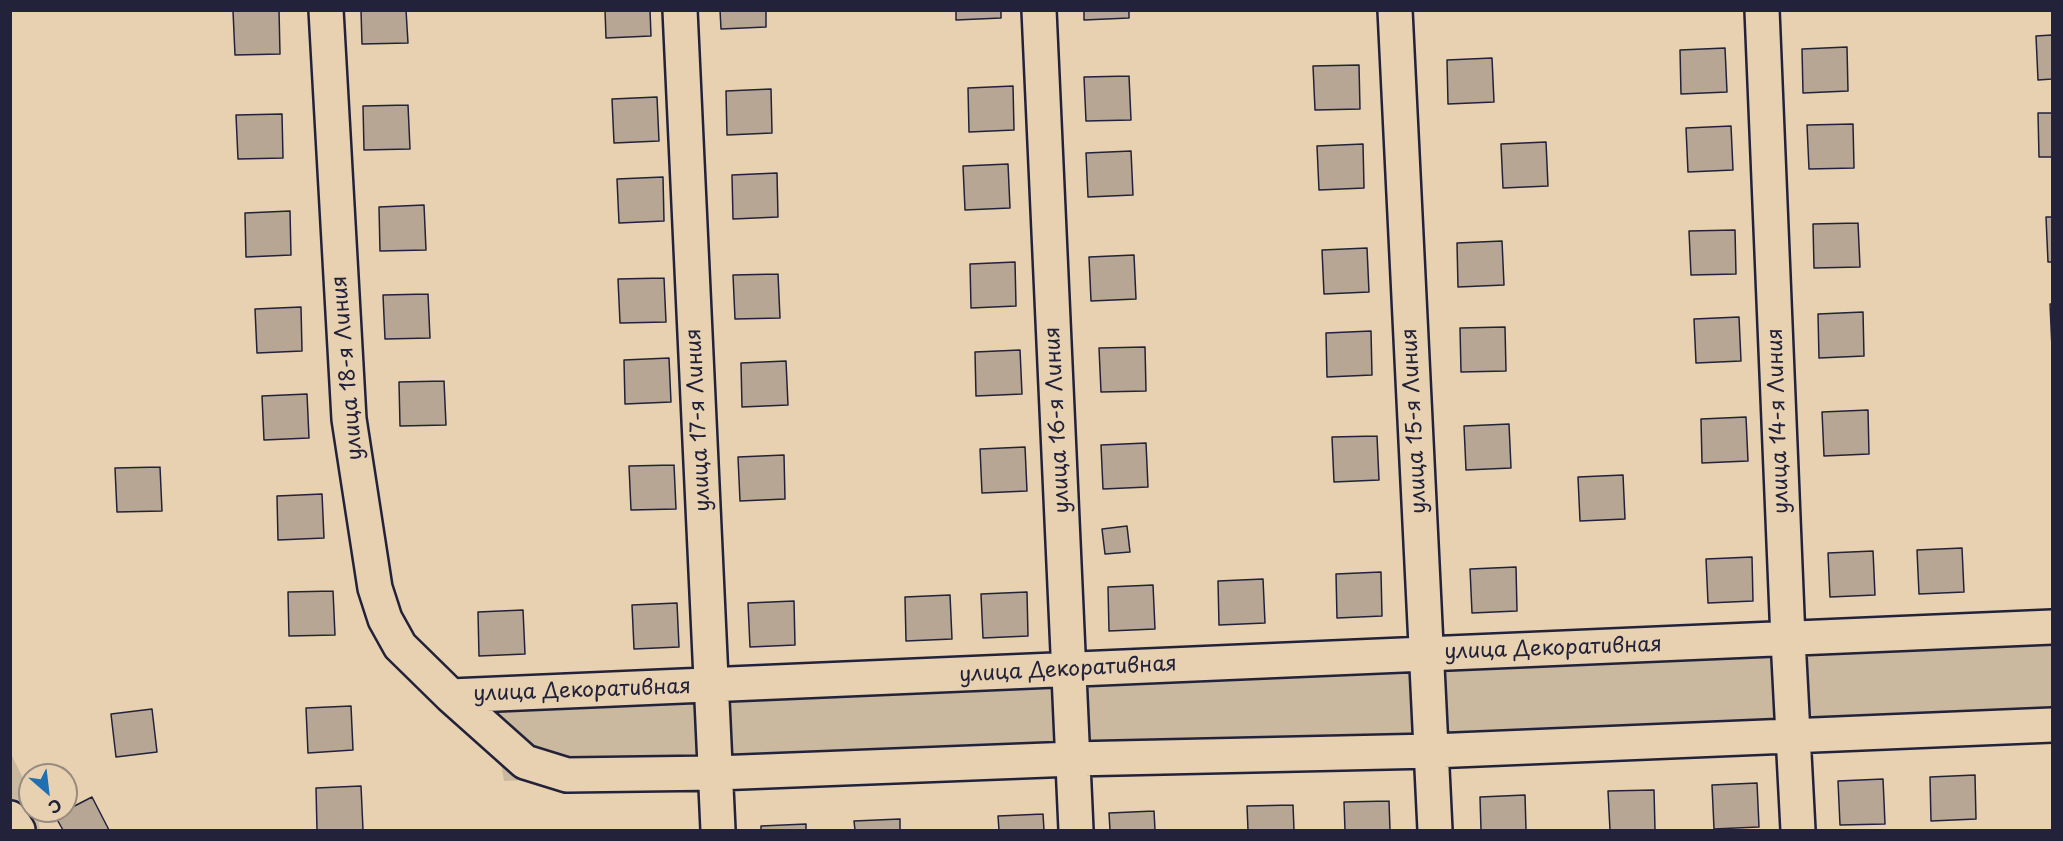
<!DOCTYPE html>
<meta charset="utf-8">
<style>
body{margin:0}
#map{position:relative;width:2063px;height:841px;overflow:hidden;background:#e7d1b0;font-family:"Playpen Sans",sans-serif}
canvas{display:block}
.frame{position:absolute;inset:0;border:12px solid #22223b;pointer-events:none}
.north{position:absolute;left:18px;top:763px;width:60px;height:60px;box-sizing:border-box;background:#e7d1b0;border:2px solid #988b81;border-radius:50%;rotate:152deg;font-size:16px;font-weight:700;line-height:24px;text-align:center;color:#22223b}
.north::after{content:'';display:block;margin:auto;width:21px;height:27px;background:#1f6fb2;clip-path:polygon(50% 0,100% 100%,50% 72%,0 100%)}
</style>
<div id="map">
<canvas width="2063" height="841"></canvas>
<div class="frame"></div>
<div class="north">С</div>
</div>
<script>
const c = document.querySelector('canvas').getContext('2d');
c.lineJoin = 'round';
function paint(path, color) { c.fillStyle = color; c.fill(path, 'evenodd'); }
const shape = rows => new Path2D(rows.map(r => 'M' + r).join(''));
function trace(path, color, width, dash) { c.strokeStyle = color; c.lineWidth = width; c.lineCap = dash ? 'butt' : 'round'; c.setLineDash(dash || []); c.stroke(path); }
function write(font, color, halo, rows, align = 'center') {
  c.font = font + ' "Playpen Sans",sans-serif'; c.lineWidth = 5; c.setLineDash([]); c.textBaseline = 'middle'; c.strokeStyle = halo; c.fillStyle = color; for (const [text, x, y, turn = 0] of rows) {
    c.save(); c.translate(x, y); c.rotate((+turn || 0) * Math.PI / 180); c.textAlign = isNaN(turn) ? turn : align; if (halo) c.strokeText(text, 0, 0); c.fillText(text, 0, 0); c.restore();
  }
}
paint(shape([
 [2052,619,2052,713,504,781,487,682],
 [10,752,30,792,30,811,37,811,40,830,11,830]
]), '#cab89f');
const building = shape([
 [279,10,280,54,235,55,233,11,279,10],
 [361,10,406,10,408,43,362,44,361,10],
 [605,10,650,10,651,36,606,38,605,10],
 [720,10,766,10,766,27,721,29,720,10],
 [956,10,1001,10,1001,18,956,20,956,10],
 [1084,10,1129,10,1129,18,1084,20,1084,10],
 [2052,35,2052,79,2038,80,2036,36,2052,35],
 [1847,47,1848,91,1803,93,1802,49,1847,47],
 [1725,48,1727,92,1681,94,1680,50,1725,48],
 [1492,58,1494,102,1448,104,1447,60,1492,58],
 [1359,65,1360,109,1315,110,1313,66,1359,65],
 [1129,76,1131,120,1086,121,1084,77,1129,76],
 [1013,86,1014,130,969,132,968,88,1013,86],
 [771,89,772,133,727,135,726,91,771,89],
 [657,97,659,141,614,143,612,99,657,97],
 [408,105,410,149,364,150,363,106,408,105],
 [2038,113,2052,113,2052,157,2039,157,2038,113],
 [282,114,283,158,238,159,236,115,282,114],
 [1853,124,1854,168,1809,169,1807,125,1853,124],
 [1731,126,1733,170,1688,172,1686,128,1731,126],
 [1546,142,1548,186,1503,188,1501,144,1546,142],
 [1363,144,1364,188,1319,190,1317,146,1363,144],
 [1131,151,1133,195,1088,197,1086,153,1131,151],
 [1008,164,1010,208,965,210,963,166,1008,164],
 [777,173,778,217,733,219,732,175,777,173],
 [663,177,664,221,619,223,617,179,663,177],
 [424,205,426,250,380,251,379,207,424,205],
 [290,211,291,255,246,257,245,213,290,211],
 [2046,217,2052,217,2052,262,2048,262,2046,217],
 [1858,223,1860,267,1814,268,1813,224,1858,223],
 [1735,230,1736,274,1691,275,1689,231,1735,230],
 [1502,241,1504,285,1458,287,1457,243,1502,241],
 [1367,248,1369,292,1324,294,1322,250,1367,248],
 [1134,255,1136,299,1091,301,1089,257,1134,255],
 [1015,262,1016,306,971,308,970,264,1015,262],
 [778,274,780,318,735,319,733,275,778,274],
 [664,278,666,322,620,323,618,279,664,278],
 [428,294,430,338,385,339,383,295,428,294],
 [2050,304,2052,304,2052,348,2050,304],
 [301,307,302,351,257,353,255,309,301,307],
 [1863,312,1864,356,1819,358,1818,314,1863,312],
 [1739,317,1741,361,1696,363,1694,319,1739,317],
 [1505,327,1506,371,1461,372,1460,328,1505,327],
 [1371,331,1372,375,1327,377,1326,333,1371,331],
 [1145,347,1146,391,1101,392,1099,348,1145,347],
 [1020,350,1022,394,976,396,975,352,1020,350],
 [669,358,671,402,625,404,624,360,669,358],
 [786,361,788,405,742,407,741,363,786,361],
 [444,381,446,425,400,426,399,382,444,381],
 [307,394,309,438,264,440,262,396,307,394],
 [1868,410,1869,454,1824,456,1822,412,1868,410],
 [1746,417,1748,461,1702,463,1701,419,1746,417],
 [1509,424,1511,468,1466,470,1464,426,1509,424],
 [1377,436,1379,480,1334,482,1332,437,1377,436],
 [1146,443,1148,487,1103,489,1101,445,1146,443],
 [1025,447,1027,491,982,493,980,449,1025,447],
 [784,455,785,499,740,501,738,457,784,455],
 [674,465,676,509,631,510,629,466,674,465],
 [160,467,162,511,117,512,115,468,160,467],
 [1623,475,1625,519,1580,521,1578,477,1623,475],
 [322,494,324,538,278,540,277,496,322,494],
 [1127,526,1130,552,1105,554,1102,529,1127,526],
 [1962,548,1964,592,1919,594,1917,550,1962,548],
 [1873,551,1875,595,1830,597,1828,553,1873,551],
 [1752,557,1753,601,1708,603,1706,559,1752,557],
 [1516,567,1517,611,1472,613,1470,569,1516,567],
 [1381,572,1382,616,1337,618,1336,574,1381,572],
 [1263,579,1265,623,1219,625,1218,581,1263,579],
 [1153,585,1155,629,1109,631,1108,587,1153,585],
 [333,591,335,635,289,636,288,592,333,591],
 [1027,592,1028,636,983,638,981,594,1027,592],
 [950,595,952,639,906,641,905,597,950,595],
 [794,601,795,645,750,647,748,603,794,601],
 [677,603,679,647,634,649,632,605,677,603],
 [523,610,525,654,479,656,478,612,523,610],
 [351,706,353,750,308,753,306,708,351,706],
 [152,709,157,752,116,757,111,714,152,709],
 [1975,775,1976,819,1931,821,1930,777,1975,775],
 [1883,779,1885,824,1840,825,1838,781,1883,779],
 [1757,783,1759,827,1714,829,1712,785,1757,783],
 [361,786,363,830,317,830,316,788,361,786],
 [1654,790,1655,830,1610,830,1608,791,1654,790],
 [1525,795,1526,830,1481,830,1480,797,1525,795],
 [92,797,109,830,63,830,55,816,92,797],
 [1389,801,1390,830,1345,830,1344,802,1389,801],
 [1293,805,1294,830,1248,830,1247,806,1293,805],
 [1154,811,1155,830,1110,830,1109,813,1154,811],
 [1043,814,1044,830,999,830,998,816,1043,814],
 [900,819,900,830,855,830,854,821,900,819],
 [806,824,806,830,761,830,761,826,806,824]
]);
paint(building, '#b7a693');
trace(building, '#22223b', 1.5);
const minor = shape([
 [326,10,349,419,375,588,385,619,400,646,451,696],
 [680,10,718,830],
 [1039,10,1076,830],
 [1395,10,1435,830],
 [1762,10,1788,639,1798,830],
 [2052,627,451,696,525,762,567,775,716,773,1073,759,1432,751,2052,725],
 [10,818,18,830]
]);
trace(minor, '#22223b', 38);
trace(minor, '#e7d1b0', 33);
write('21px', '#22223b', '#e7d1b0', [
 ["улица 18-я Линия",348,368,-95],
 ["улица 17-я Линия",699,420,-93],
 ["улица 16-я Линия",1058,420,-93],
 ["улица 15-я Линия",1415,421,-93],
 ["улица 14-я Линия",1779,421,-92],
 ["улица Декоративная",1553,649,-2],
 ["улица Декоративная",1068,670,-3],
 ["улица Декоративная",582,691,-2]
]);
</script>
